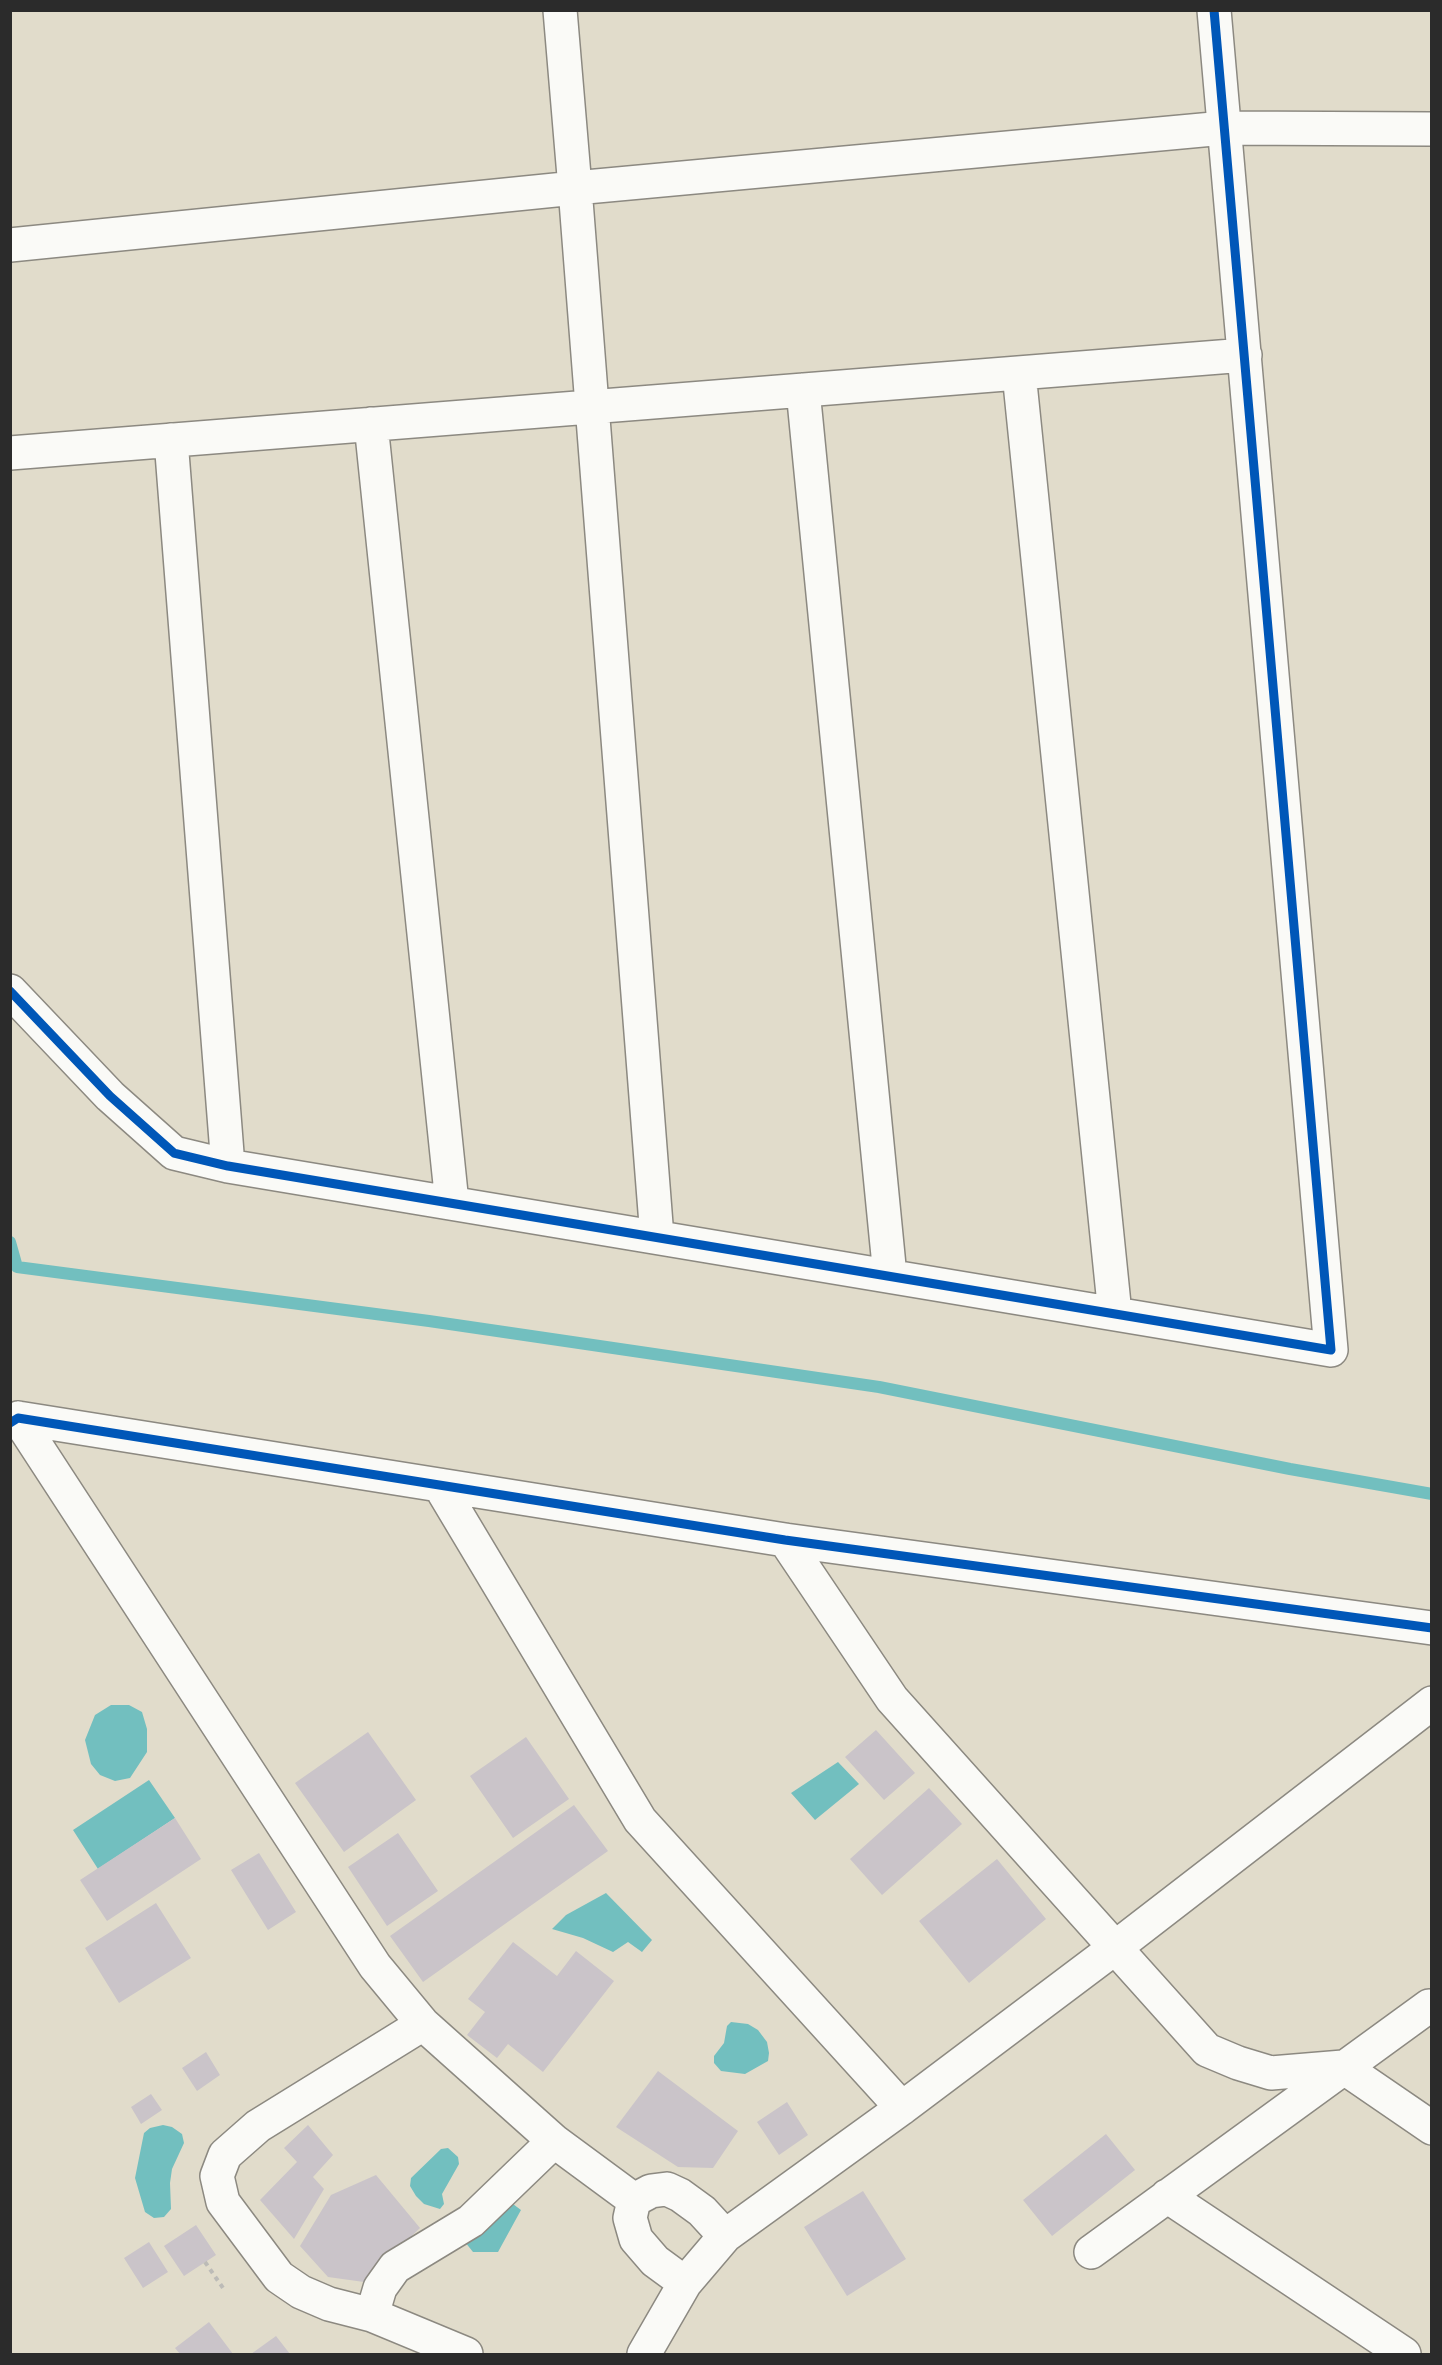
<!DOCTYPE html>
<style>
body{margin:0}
#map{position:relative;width:1442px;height:2365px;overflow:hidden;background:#e1dccb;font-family:Vollkorn,serif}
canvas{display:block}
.frame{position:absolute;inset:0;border:12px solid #2b2b2b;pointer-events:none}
</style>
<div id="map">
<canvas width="1442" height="2365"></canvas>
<div class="frame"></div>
</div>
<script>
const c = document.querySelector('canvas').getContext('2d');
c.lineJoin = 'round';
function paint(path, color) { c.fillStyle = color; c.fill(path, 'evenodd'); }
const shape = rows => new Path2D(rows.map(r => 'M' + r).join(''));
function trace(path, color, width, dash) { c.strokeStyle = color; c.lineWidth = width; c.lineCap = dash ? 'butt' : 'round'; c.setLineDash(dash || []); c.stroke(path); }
paint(shape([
 [111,1705,129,1705,142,1712,147,1729,147,1752,130,1778,115,1781,100,1775,91,1764,85,1740,95,1715],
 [838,1762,859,1784,815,1820,791,1793],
 [149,1780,175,1818,98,1869,73,1830],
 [606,1893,652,1940,642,1952,628,1942,613,1952,583,1938,552,1929,566,1915],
 [731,2022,748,2024,758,2030,767,2042,769,2053,768,2061,745,2074,721,2071,714,2063,714,2056,724,2043,727,2026],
 [163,2125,172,2127,182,2134,184,2143,172,2169,170,2183,171,2209,164,2217,154,2218,145,2212,135,2178,144,2133,150,2128],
 [448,2148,458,2157,459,2164,442,2194,444,2204,440,2209,424,2204,416,2196,410,2186,411,2178,441,2149],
 [509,2201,521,2210,498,2252,473,2252,465,2242]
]), '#72bfbf');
trace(shape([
 [10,1242,17,1267,429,1321,879,1387,1290,1469,1432,1494]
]), '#72bfbf', 12);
paint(shape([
 [876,1730,915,1773,884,1800,845,1757],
 [368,1732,416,1800,344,1852,295,1783],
 [526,1737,569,1799,513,1838,470,1776],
 [929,1788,962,1824,882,1895,850,1859],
 [574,1805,608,1851,423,1982,390,1936],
 [175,1818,201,1859,107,1921,80,1880],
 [398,1833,438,1891,387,1926,348,1867],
 [259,1853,296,1912,268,1930,231,1870],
 [997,1859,1046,1919,969,1983,919,1921],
 [156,1903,191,1958,119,2003,85,1948],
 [513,1942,557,1976,576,1951,614,1981,543,2072,508,2044,497,2058,467,2035,485,2012,468,1999],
 [206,2052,220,2075,197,2091,182,2068],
 [658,2071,738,2131,713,2168,678,2167,616,2127],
 [151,2094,162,2110,141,2124,131,2107],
 [787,2102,808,2135,779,2155,757,2122],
 [308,2125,333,2155,313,2177,324,2189,294,2239,260,2200,297,2162,284,2148],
 [1106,2134,1135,2170,1052,2236,1023,2200],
 [376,2175,420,2228,364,2282,328,2277,300,2246,331,2195],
 [863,2191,906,2259,847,2296,804,2227],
 [196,2225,216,2255,184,2276,164,2246],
 [149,2242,168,2272,143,2288,124,2258],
 [209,2322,233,2354,180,2354,175,2348],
 [276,2336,290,2354,251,2354]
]), '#cac4c9');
const street = shape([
 [560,10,575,188,657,1237],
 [10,245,575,188,1224,128,1432,129],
 [1019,373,1115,1314],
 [803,390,890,1276],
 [371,424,452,1203],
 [171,440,228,1166],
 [10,453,1245,355],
 [10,991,110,1096,174,1153,228,1166,1331,1350,1214,10],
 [18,1418,375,1966,423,2024,554,2141,634,2200],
 [10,1423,18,1418,785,1540,1432,1628],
 [440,1486,640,1820,902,2108],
 [785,1540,892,1699,1207,2050,1238,2063,1271,2073,1343,2067,1432,2128],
 [423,2024,258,2126,225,2155,217,2176,223,2202,279,2277,301,2292,329,2304,372,2315,466,2354],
 [1167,2196,1404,2354],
 [634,2200,651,2191,667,2189,680,2195,702,2211,725,2236],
 [634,2200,630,2218,636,2239,655,2261,685,2283],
 [1091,2252,1429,2006],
 [372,2315,380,2288,395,2267,471,2221,554,2141],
 [644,2354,685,2283,725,2236,902,2108,1116,1947,1432,1703]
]);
trace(street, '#8c8981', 36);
trace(shape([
 [205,2262,223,2288]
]), '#bcbbb7', 4, [4.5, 4.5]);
trace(street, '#fafaf7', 33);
trace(shape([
 [10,991,110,1096,174,1153,228,1166,1331,1350,1214,10],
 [10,1423,18,1418,785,1540,1432,1628]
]), '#0057b8', 9);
</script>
